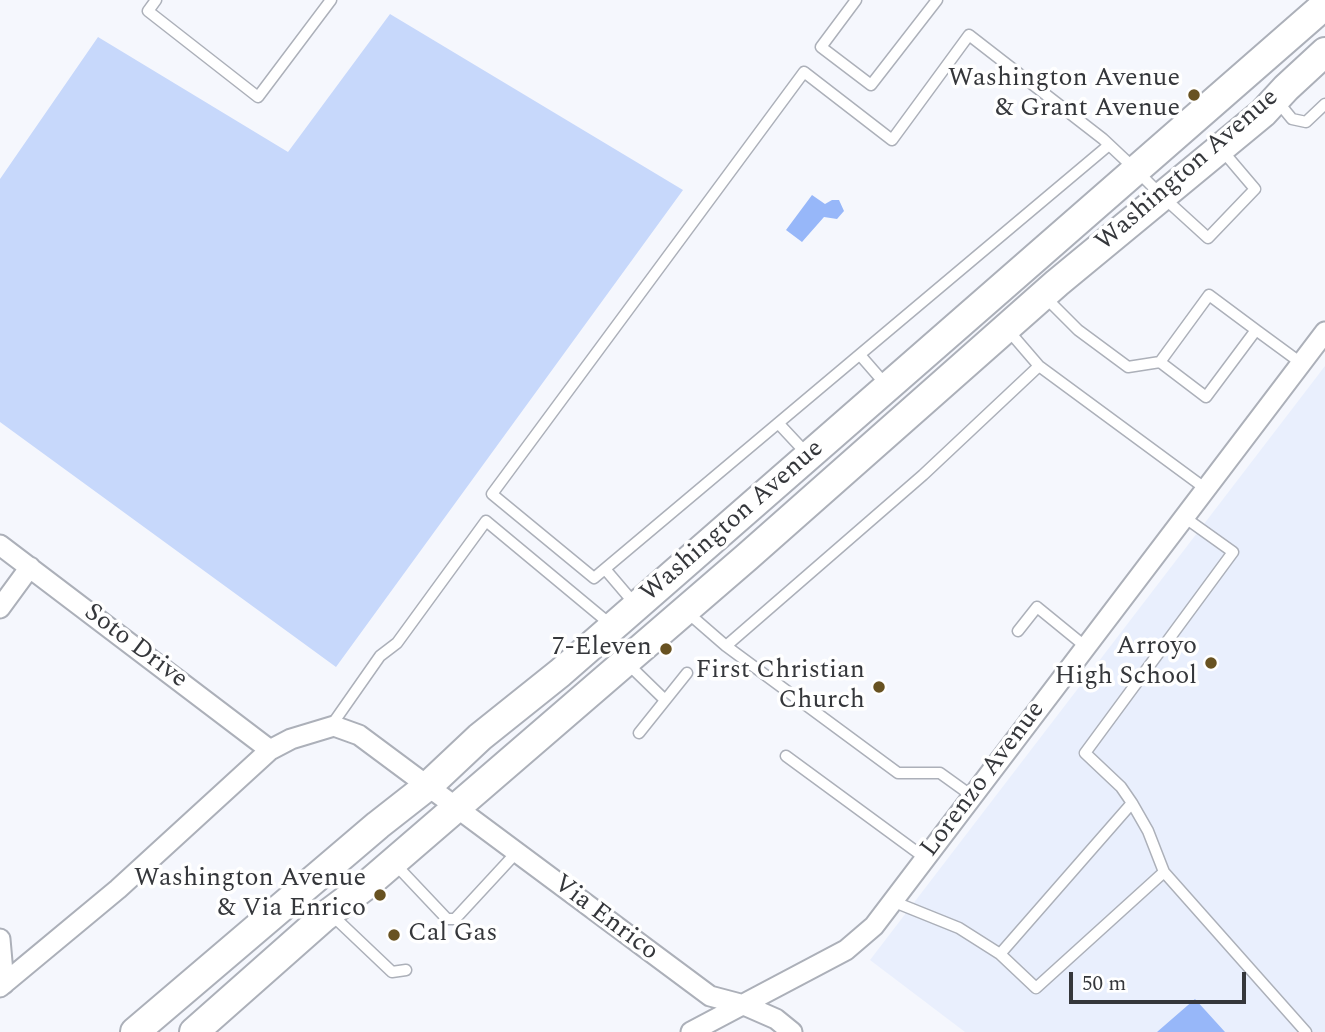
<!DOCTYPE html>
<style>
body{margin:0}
#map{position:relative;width:1325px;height:1032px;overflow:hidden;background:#f5f7fd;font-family:Spectral,serif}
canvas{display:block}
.scale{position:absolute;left:1069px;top:972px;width:177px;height:32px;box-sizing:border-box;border:4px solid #35373b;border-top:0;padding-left:9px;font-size:21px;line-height:24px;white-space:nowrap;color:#35373b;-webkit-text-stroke:5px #fff;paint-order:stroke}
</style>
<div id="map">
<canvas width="1325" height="1032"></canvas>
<div class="scale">50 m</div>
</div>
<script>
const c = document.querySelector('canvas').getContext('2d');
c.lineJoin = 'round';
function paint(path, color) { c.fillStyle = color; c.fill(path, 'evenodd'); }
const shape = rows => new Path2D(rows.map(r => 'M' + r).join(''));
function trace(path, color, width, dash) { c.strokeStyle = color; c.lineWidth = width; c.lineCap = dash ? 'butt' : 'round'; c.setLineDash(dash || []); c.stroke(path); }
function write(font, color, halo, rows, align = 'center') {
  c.font = font + ' Spectral,serif'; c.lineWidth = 7; c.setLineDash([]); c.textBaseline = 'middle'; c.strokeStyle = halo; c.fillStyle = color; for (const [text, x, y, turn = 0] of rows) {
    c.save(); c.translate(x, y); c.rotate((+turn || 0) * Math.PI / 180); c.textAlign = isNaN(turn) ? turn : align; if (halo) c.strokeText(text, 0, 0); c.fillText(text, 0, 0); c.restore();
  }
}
paint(shape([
 [1325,366,1325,1032,965,1032,870,960]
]), '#e9effd');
paint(shape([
 [390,14,683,190,336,667,0,422,0,179,98,37,288,152]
]), '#c7d8fb');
paint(shape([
 [812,195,825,204,832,200,839,200,844,211,837,219,824,217,802,242,786,230],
 [1195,999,1225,1032,1157,1032]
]), '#97b7f9');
const service = shape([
 [156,0,148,11,258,97,331,0],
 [856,0,821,47,871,85,937,0],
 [1278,102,1292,119,1306,122,1325,104],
 [1109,145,594,578,492,494,804,72,892,140,969,35,1103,139,1137,171,1163,197,1208,238,1255,189,1221,149],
 [1044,296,1078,330,1128,367,1160,362,1206,397,1256,330,1209,295,1160,362],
 [1008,330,1039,366,1206,489],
 [1256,330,1301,363],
 [860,355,887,386],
 [779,424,807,454],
 [1184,517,1233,552,1085,753,1121,787,1132,803,1148,831,1164,872,1306,1032],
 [605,569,634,603],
 [688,613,726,646,898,773,940,773,972,796],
 [1018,631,1037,607,1086,647],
 [726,646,923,475,1039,366],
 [628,664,665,700],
 [331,726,380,656,397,643,486,521,610,624],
 [639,733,687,673],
 [786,756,925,858],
 [395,864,447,919,455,919,516,853],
 [892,901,959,928,1000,954,1036,988,1164,872],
 [333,916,392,972,406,970],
 [1000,954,1132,803]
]);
const minor = shape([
 [0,545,270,750],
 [0,608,30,567],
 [0,939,4,984],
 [0,987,118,889,270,750,291,739,334,726,359,735,710,996,744,1005,776,1019,792,1032],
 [691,1032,846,950,874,926,1325,332]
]);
const secondary = shape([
 [135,1032,378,825,429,785,480,737,560,673,1325,5],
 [194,1032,324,917,369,883,747,557,1057,283,1263,113,1286,88,1325,52]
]);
trace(service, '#acb0b9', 13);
trace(minor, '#acb0b9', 23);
trace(secondary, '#acb0b9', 32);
trace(service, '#fff', 10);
trace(minor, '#fff', 19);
trace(secondary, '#fff', 28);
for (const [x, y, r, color] of [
 [1194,95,7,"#685221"],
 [666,649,7,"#685221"],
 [1211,663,7,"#685221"],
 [879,687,7,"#685221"],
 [380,895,7,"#685221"],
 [394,935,7,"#685221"]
]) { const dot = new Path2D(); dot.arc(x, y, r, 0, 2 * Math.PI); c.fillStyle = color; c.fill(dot); trace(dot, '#fff', 2.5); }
write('26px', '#35373b', '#fff', [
 ["Washington Avenue",1180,80],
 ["& Grant Avenue",1180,110],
 ["Arroyo",1197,648],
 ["High School",1197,678],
 ["7-Eleven",652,649],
 ["First Christian",865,672],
 ["Church",865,702],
 ["Washington Avenue",366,880],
 ["& Via Enrico",366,910],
 ["Cal Gas",408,935,"left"]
], 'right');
write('26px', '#35373b', '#fff', [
 ["Washington Avenue",1188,171,-41],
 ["Washington Avenue",733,522,-41],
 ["Soto Drive",135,647,37],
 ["Lorenzo Avenue",984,780,-53],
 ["Via Enrico",605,919,37]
]);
</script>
